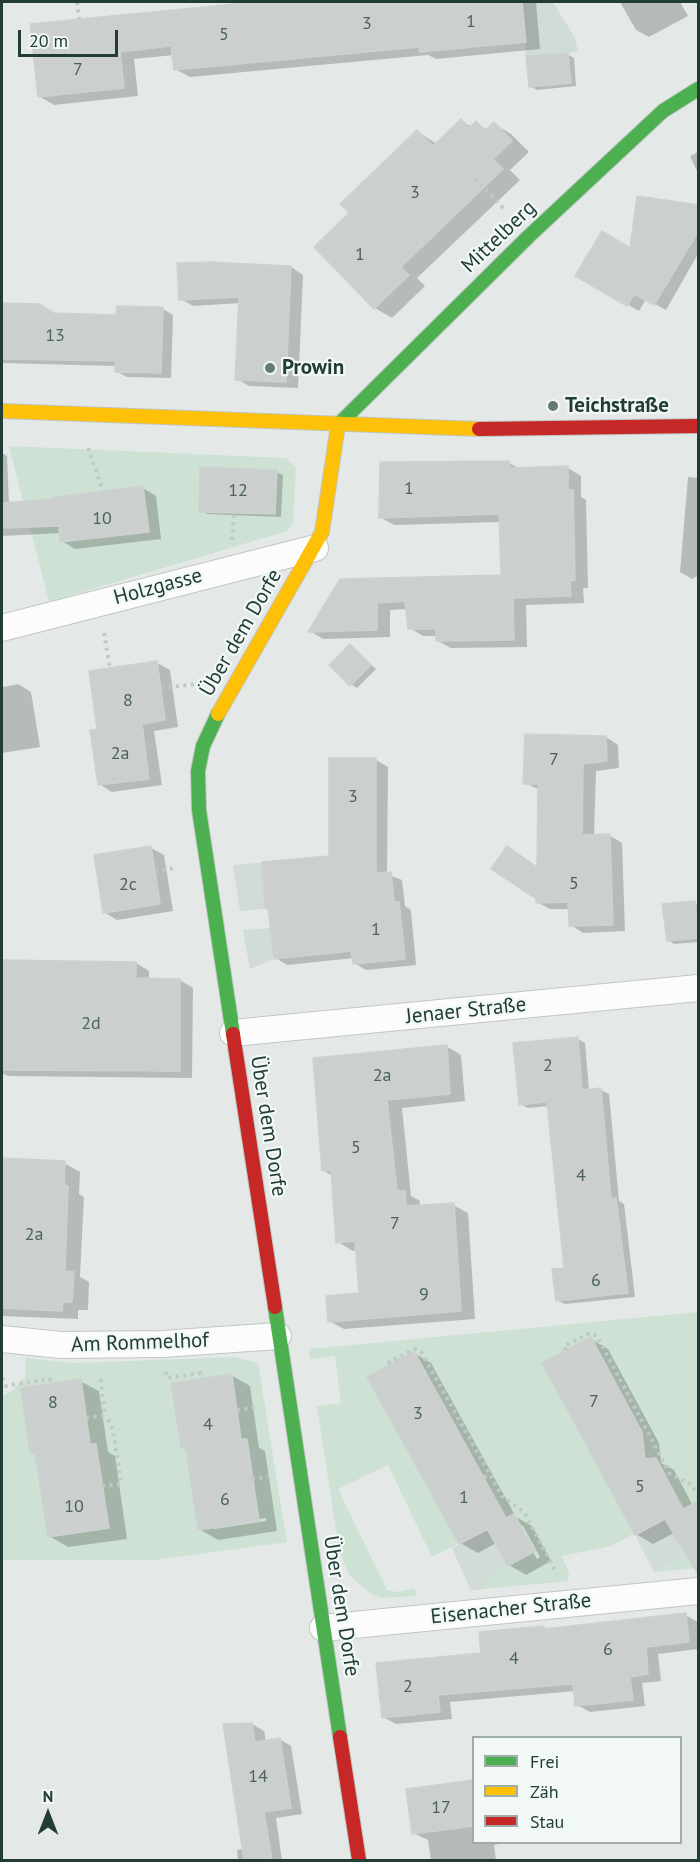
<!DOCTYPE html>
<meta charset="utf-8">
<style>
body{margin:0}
#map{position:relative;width:700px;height:1862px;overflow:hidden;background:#e4e9e7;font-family:"PT Sans",sans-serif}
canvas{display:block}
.frame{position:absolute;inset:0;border:3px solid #213d36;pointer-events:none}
.legend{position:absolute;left:472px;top:1736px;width:210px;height:108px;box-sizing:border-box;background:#f2f8f5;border:2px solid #9eada9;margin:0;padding:8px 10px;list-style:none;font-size:18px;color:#213d36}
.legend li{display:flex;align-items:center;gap:12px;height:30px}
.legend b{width:30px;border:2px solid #9eada9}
.north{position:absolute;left:18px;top:1784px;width:60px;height:60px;-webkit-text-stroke:4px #f2f8f5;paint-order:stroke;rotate:0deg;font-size:16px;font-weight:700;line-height:24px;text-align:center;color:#213d36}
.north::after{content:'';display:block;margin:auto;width:21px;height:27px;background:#213d36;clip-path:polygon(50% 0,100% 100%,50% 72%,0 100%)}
.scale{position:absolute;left:18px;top:30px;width:100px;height:27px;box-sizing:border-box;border:3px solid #213d36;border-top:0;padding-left:8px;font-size:18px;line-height:21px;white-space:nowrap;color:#213d36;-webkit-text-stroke:4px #f2f8f5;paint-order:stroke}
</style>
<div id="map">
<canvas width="700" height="1862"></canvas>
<div class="frame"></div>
<ul class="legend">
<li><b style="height:8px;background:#4caf50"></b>Frei</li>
<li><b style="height:8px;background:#ffc107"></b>Zäh</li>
<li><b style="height:8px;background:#c62828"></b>Stau</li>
</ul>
<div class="north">N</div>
<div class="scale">20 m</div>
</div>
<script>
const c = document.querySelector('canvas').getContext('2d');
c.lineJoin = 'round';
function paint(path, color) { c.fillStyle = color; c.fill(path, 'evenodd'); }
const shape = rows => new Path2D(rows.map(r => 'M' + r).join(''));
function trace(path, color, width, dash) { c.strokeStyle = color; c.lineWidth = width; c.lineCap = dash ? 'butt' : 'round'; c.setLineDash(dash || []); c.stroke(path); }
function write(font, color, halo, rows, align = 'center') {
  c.font = font + ' "PT Sans",sans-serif'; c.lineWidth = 4.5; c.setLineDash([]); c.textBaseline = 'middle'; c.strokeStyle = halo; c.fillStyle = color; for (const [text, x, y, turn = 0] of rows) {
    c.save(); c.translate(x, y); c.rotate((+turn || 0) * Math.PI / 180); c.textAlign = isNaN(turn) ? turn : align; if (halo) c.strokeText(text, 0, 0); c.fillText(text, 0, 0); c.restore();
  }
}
paint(shape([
 [522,2,553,2,575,38,578,52,526,56],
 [293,860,296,906,240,911,233,865],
 [301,926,304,956,274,959,250,969,243,930],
 [693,1504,698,1548,654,1572,635,1535],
 [514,1514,535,1551,495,1573,484,1583,484,1589,471,1591,452,1548]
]), '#d1dbd7');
paint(shape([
 [9,446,286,458,296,467,293,523,287,531,49,602],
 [698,1312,698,1513,693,1504,611,1546,562,1556,569,1574,568,1581,484,1589,484,1583,495,1573,535,1551,515,1514,432,1557,388,1465,338,1489,387,1590,396,1592,415,1588,416,1596,383,1598,373,1595,350,1576,339,1550,317,1406,341,1403,335,1356,310,1359,309,1349],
 [235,1357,258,1363,287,1542,154,1560,2,1560,2,1396,13,1390,25,1377,26,1358,75,1363],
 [698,1548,698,1568,654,1572,685,1555]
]), '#cde2d4');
paint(shape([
 [265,2,536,2,540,49,436,59,428,55,190,77,175,69,174,55,134,59,138,96,54,105,39,96,32,25],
 [620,2,680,2,688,16,649,37,636,30],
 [567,54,574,58,576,86,537,90,530,86],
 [461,121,472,127,476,123,488,130,494,124,511,134,529,152,510,170,520,180,417,278,425,286,392,318,375,308,351,213,418,132,437,144],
 [698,152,698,173,690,156],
 [698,206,698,254,666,310,646,299,639,311,578,276,631,250],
 [291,267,303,275,298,388,249,386,237,379,240,303,193,306,181,299],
 [2,305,38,306,54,314,118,316,163,309,173,315,171,378,127,377,116,371,116,366,2,363],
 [2,453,7,456,9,504,57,501,143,488,156,496,161,539,75,549,62,541,61,533,2,536],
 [509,463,520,469,568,468,581,476,581,497,586,500,588,588,583,588,584,603,526,605,527,647,451,648,438,641,437,636,423,636,410,628,407,609,390,610,390,637,323,639,310,631,341,580,503,576,500,522,394,525,380,517],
 [276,472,283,475,281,517,207,514,200,511],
 [688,477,698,478,698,576,692,579,680,572],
 [350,646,376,669,357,688,351,684],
 [157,663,170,670,178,727,154,731,162,785,112,792,99,784,98,731],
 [2,684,4,687,18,684,31,692,40,747,2,753],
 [606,737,618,745,619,768,596,771,594,836,609,835,622,843,625,931,583,933,571,925,570,909,550,909,537,902,507,848,538,868,540,790,525,783],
 [331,759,376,760,388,767,387,874,402,880,405,906,411,910,416,965,366,970,354,963,354,958,287,965,276,958,270,909,267,907,330,858],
 [151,848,164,855,173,911,117,920,104,912],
 [695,903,698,905,698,942,674,944,668,940],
 [2,962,136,963,149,971,149,980,180,980,193,988,192,1078,8,1076,2,1073],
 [578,1039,585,1043,589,1091,601,1090,609,1094,619,1201,624,1204,635,1297,565,1304,557,1300,566,1270,549,1106,528,1108,520,1104],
 [446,1046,461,1055,465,1101,402,1108,411,1196,420,1201,420,1207,453,1205,468,1213,475,1319,344,1329,329,1321,361,1294,357,1250,353,1251,338,1242,332,1176,323,1170,315,1059],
 [2,1160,64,1163,80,1172,79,1194,84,1197,80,1277,89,1282,88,1310,78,1310,78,1319,2,1316],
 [591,1339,608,1349,659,1443,661,1463,674,1470,693,1506,674,1533,653,1544,636,1534],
 [414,1353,431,1363,516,1517,532,1526,551,1561,526,1575,509,1565,496,1543,478,1553,460,1543],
 [519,1526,523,1526,540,1557,537,1559],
 [231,1375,250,1386,259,1448,265,1451,277,1531,218,1540,199,1529,188,1451,182,1447],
 [266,1518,266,1521,214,1529,214,1526],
 [80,1381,99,1391,108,1452,115,1456,127,1539,68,1547,49,1536,37,1456,31,1452],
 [685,1615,698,1622,698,1649,658,1654,661,1681,642,1683,645,1706,590,1712,577,1705,575,1691,450,1702,452,1719,396,1724,383,1717,483,1654,544,1627,548,1630],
 [252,1724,264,1731,266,1741,279,1739,291,1746,302,1814,276,1818,282,1860,238,1860,237,1850,244,1849],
 [474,1781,474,1842,509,1842,494,1845,496,1860,431,1860,428,1840,413,1833]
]), '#0003');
const building = shape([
 [254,2,522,2,526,42,420,52,419,47,174,70,171,46,120,52,124,88,38,97,30,24,254,2],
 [568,53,571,83,529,87,526,56,568,53],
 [461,119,469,128,476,121,485,131,494,122,512,141,493,159,503,169,401,267,409,275,374,309,314,247,349,213,340,204,417,130,433,146,461,119],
 [637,196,699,205,699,230,654,305,634,294,627,306,575,276,602,231,630,248,637,196],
 [208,262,291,266,286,382,235,380,239,297,179,300,177,263,208,262],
 [2,303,39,304,54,313,116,315,117,306,163,307,161,373,115,372,115,361,2,359,2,303],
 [509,461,510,468,568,466,568,490,573,490,575,580,570,581,571,596,513,598,514,640,436,641,436,629,408,629,405,601,377,603,377,630,308,632,340,579,501,575,499,514,379,518,380,462,509,461],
 [200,467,277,470,275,514,199,512,200,467],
 [143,486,149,532,60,542,59,526,2,528,2,503,56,499,55,497,143,486],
 [350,644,371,665,350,686,329,665,350,644],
 [157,661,165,720,142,724,149,779,98,785,90,730,97,729,89,671,157,661],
 [525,734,606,736,607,761,583,764,582,835,610,834,613,925,569,926,568,902,536,903,536,899,491,869,507,846,537,867,538,784,523,784,525,734],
 [329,758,376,758,376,873,391,872,394,902,399,902,405,959,353,964,351,951,274,959,268,908,265,908,262,862,329,856,329,758],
 [151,846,160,904,103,913,94,855,151,846],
 [695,901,699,938,667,941,662,904,695,901],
 [2,960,136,962,136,978,180,979,180,1071,2,1070,2,960],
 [578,1037,582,1090,601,1088,611,1199,616,1198,628,1293,556,1301,552,1269,564,1268,547,1102,519,1105,513,1043,578,1037],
 [447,1045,450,1094,387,1100,397,1191,405,1191,406,1206,454,1203,461,1311,328,1322,326,1296,359,1293,355,1241,336,1243,331,1170,322,1171,313,1058,447,1045],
 [2,1158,65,1161,64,1185,68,1186,65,1271,74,1272,72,1302,63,1302,62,1311,2,1308,2,1158],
 [591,1337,642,1432,645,1459,656,1458,683,1509,699,1501,699,1576,665,1519,635,1535,542,1363,591,1337],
 [414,1351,506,1518,514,1514,535,1551,508,1566,487,1529,492,1527,459,1544,367,1377,414,1351],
 [232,1374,241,1439,247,1439,259,1521,198,1530,186,1448,181,1448,171,1383,232,1374],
 [81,1379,90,1444,96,1444,109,1528,48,1537,35,1453,30,1453,21,1388,81,1379],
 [686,1613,689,1642,646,1647,648,1674,630,1677,633,1700,575,1706,573,1684,438,1695,440,1712,382,1718,376,1663,481,1653,479,1632,544,1626,544,1629,686,1613],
 [252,1723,255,1742,280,1738,291,1808,264,1812,272,1860,244,1860,223,1724,252,1723],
 [474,1780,474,1826,412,1834,406,1789,474,1780]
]);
paint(building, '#cbd0ce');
trace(building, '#cdd2d0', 1.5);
const street = shape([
 [2,628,315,548],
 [233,1033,698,988],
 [2,1339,61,1345,162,1344,278,1336],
 [323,1628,698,1591]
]);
const fast = shape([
 [338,425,529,236,663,111,698,89],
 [218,714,203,746,198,771,199,810,233,1034],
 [275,1307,340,1737]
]);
const slow = shape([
 [2,411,479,429],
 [218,714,322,532,338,425]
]);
const jam = shape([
 [479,429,698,426],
 [233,1034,275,1307],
 [340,1737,359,1860]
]);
trace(street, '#c1c6c4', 28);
trace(fast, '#bfc7c4', 16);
trace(slow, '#bfc7c4', 16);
trace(jam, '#bfc7c4', 16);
trace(shape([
 [77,2,79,19],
 [475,179,506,211],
 [88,448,103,491],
 [232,540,234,513],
 [104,633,110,668],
 [161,688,197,684],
 [155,871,174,868],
 [566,1350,564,1346,590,1333,597,1336,670,1474,692,1485,698,1497],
 [390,1364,389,1362,415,1349,421,1352,502,1496,524,1512,557,1574],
 [166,1372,167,1378,201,1373,202,1378],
 [2,1378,6,1386,50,1379,51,1383],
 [237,1410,258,1407],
 [86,1418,105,1415,100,1375],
 [484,1477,489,1474],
 [252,1479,268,1477],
 [102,1486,121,1484,113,1430,106,1415]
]), '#c1c9c6', 4, [3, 4.5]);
trace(street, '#fbfcfb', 26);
trace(fast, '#4caf50', 14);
trace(slow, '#ffc107', 14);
trace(jam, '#c62828', 14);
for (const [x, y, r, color] of [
 [270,368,6,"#657974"],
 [553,406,6,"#657974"]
]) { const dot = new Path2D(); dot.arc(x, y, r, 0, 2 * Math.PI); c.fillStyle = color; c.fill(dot); trace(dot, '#f2f8f5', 2); }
write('18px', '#4c625d', null, [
 ["1",471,22],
 ["3",367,24],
 ["5",224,35],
 ["7",78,70],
 ["3",415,193],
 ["1",360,255],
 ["13",55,336],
 ["1",409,489],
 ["12",238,491],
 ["10",102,519],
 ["8",128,701],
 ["2a",120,754],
 ["7",554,760],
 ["3",353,797],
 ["5",574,884],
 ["2c",128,885],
 ["1",376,930],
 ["2d",91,1024],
 ["2",548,1066],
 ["2a",382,1076],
 ["5",356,1148],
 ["4",581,1176],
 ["7",395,1224],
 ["2a",34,1235],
 ["6",596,1281],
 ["9",424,1295],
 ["7",594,1402],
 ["8",53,1403],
 ["3",418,1414],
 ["4",208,1425],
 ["5",640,1487],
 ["1",464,1498],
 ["6",225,1500],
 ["10",74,1507],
 ["6",608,1650],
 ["4",514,1659],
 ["2",408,1687],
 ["14",258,1777],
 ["17",441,1808]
]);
write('21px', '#213d36', '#f2f8f5', [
 ["Mittelberg",499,237,-44],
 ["Holzgasse",158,587,-15],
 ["Über dem Dorfe",241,633,-60],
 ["Jenaer Straße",466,1011,-6],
 ["Über dem Dorfe",268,1126,81],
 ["Am Rommelhof",140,1343,-2],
 ["Über dem Dorfe",341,1606,81],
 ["Eisenacher Straße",511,1609,-6]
]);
write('bold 21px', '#213d36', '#f2f8f5', [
 ["Prowin",282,368],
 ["Teichstraße",565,406]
], 'left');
</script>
